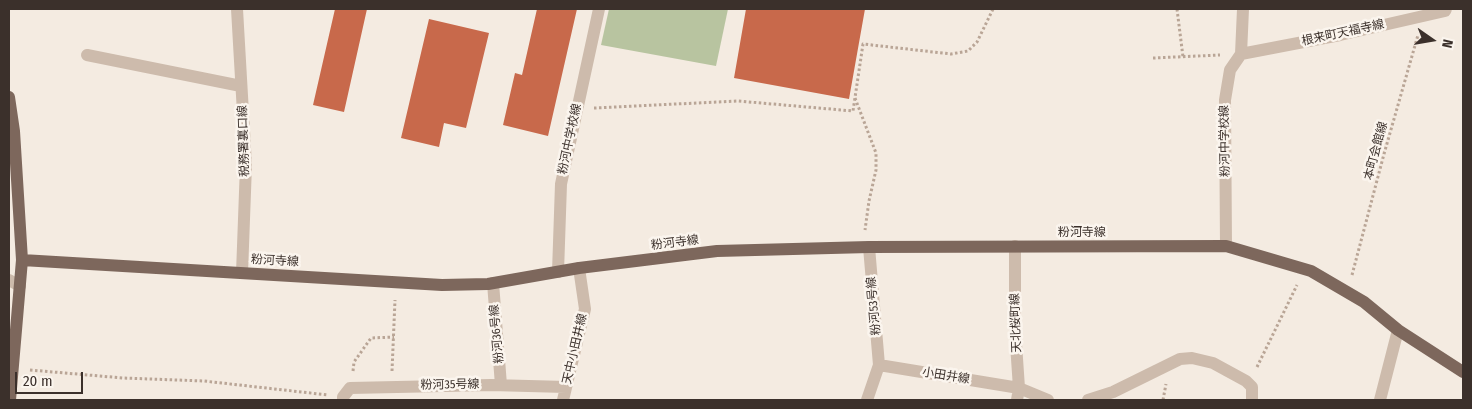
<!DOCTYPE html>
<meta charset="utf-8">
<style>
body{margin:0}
#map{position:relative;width:1472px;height:409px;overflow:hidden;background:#f4ebe1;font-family:"Fira Sans Condensed",sans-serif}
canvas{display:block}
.frame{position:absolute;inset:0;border:10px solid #3b302b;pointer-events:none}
.north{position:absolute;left:1407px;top:15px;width:50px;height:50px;-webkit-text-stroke:4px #fbf5ee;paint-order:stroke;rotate:103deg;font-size:14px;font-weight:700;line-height:20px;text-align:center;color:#3b302b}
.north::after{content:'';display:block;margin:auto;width:18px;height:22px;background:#3b302b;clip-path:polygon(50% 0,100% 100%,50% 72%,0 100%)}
.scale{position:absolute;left:15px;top:372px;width:68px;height:22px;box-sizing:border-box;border:2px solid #3b302b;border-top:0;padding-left:6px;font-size:15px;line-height:18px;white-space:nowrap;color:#3b302b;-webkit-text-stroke:4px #fbf5ee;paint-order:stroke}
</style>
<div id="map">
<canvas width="1472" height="409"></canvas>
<div class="frame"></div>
<div class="north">N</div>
<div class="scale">20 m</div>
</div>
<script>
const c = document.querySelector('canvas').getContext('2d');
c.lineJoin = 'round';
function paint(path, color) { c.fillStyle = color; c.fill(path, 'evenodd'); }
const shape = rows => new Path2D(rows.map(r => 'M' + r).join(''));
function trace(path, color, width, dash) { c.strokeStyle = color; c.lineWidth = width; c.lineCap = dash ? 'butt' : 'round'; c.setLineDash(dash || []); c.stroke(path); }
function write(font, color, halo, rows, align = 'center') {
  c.font = font + ' "Fira Sans Condensed","Noto Sans JP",sans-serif'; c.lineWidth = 5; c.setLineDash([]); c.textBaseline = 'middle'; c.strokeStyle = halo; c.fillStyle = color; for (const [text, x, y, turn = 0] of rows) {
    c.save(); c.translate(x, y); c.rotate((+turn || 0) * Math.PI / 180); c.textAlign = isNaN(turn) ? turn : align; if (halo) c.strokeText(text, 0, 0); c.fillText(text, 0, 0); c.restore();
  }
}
paint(shape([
 [609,9,728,9,716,66,601,45]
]), '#b8c4a0');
paint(shape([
 [335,9,367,9,344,112,313,105],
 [537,9,577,9,548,136,503,125,515,73,522,75],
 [746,9,865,9,849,99,734,78],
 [429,19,489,33,466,128,444,123,439,147,401,138]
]), '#c8694b');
trace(shape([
 [1177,9,1183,57],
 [1153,58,1220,55],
 [855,98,876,153,876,170,869,201,865,230],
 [594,108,738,101,853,111,863,44,951,54,968,51,977,42,993,9],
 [1352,275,1384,154,1418,35],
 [1257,367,1297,285],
 [30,370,123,378,204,381,328,395],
 [353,371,354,362,371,338,394,337],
 [392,371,395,300],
 [1163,400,1166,384]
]), '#b9a596', 3, [2.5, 2.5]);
trace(shape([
 [237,9,246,165,242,273],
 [1241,54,1340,35,1445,11,1446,9],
 [87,55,241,86],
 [1015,246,1015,329,1019,388,1017,400],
 [1226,246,1225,100,1230,70,1241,54,1243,9],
 [869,247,879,365],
 [558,272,561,184,599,9],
 [9,280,20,286],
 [493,283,501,385],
 [343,400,343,397,350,388,491,385,566,387],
 [563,400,585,309,579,268],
 [867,400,879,365,1019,388,1048,400],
 [1088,400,1113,392,1180,359,1192,358,1213,363,1246,381,1252,387,1252,400],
 [1380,400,1398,330]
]), '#cdbbac', 12);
trace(shape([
 [9,97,14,131,22,260,10,400],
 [22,260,442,285,488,284,579,268,717,251,869,247,1226,246,1311,271,1364,302,1398,330,1463,372]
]), '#7d675c', 12);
write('12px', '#3b302b', '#fbf5ee', [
 ["根来町天福寺線",1343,33,-12],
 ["粉河中学校線",570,139,-78],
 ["税務署裏口線",244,141,-92],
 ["粉河中学校線",1225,141,-91],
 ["本町会館線",1376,151,-75],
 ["粉河寺線",1082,233],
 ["粉河寺線",675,243,-7],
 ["粉河寺線",275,261,3],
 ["粉河53号線",874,306,-95],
 ["天北桜町線",1016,323,-92],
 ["粉河36号線",497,334,-95],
 ["天中小田井線",575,349,-77],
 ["小田井線",946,376,9],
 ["粉河35号線",450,385,-1]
]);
</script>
